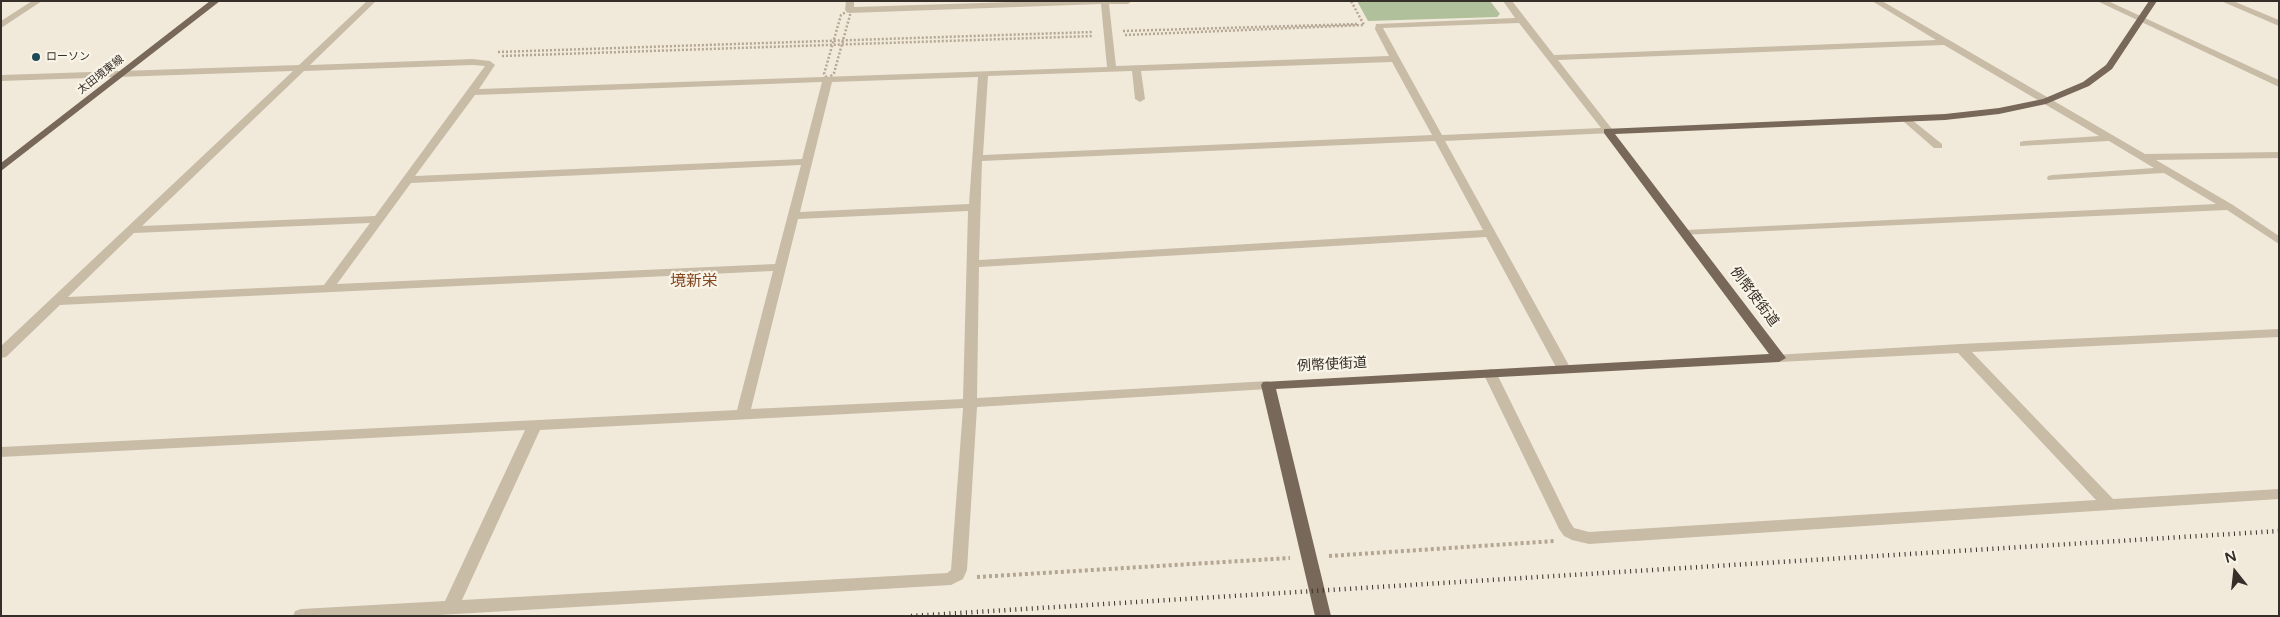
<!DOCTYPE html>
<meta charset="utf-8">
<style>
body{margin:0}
#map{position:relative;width:2280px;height:617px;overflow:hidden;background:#f1eadb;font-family:"Varela Round",sans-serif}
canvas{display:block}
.frame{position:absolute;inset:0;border:2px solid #362e28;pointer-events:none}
.north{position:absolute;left:2210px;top:547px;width:50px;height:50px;-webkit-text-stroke:4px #f9f4e8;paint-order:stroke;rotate:344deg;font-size:14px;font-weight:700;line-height:20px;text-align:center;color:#362e28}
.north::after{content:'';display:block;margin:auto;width:18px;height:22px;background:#362e28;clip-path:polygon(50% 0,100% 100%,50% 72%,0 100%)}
</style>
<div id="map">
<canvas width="2280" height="617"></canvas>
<div class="frame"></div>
<div class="north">N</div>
</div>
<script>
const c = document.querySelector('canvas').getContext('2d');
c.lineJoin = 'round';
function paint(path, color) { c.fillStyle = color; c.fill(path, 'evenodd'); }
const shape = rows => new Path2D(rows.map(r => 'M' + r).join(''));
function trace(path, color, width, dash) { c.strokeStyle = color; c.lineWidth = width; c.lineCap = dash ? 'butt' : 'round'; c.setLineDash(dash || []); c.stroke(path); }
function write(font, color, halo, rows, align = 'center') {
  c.font = font + ' "Varela Round","Noto Sans JP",sans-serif'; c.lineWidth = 4.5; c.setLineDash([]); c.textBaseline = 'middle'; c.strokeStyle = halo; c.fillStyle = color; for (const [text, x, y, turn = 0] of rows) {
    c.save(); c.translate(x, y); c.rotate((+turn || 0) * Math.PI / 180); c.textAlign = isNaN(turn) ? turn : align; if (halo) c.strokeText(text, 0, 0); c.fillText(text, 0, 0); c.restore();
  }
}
paint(shape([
 [1357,1,1490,1,1500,14,1497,17,1368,21]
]), '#afc09b');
trace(shape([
 [849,10,850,15,834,73,828,79,824,74,841,15,849,10],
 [1123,31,1359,24],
 [1125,35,1364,25,1351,1],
 [498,52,1092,32],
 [502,56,1093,36]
]), '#b5a692', 2.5, [2, 2]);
trace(shape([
 [1329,556,1555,541],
 [977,577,1290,558]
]), '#b5a692', 4, [3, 3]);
paint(shape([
 [32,1,42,1,1,28,1,21,32,1],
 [367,1,376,1,310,65,473,59,490,61,495,65,479,89,1107,67,1101,4,849,13,845,10,846,1,854,1,854,7,1044,1,1132,1,1128,4,1109,4,1116,66,1389,56,1375,29,1376,24,1515,18,1503,1,1512,1,1554,55,1936,40,1872,1,1882,1,2145,154,2279,152,2279,158,2156,160,2233,205,2279,236,2279,244,2227,210,1681,235,1679,233,1681,231,1685,230,2216,204,2164,173,2048,180,2047,178,2048,176,2052,175,2154,168,2109,141,2020,146,2020,142,2024,141,2099,136,1944,45,1558,60,1612,129,1612,133,1445,141,1571,369,1569,372,1564,373,1557,369,1486,237,979,267,977,398,1268,381,1275,385,1268,389,977,407,967,570,963,579,951,585,422,616,293,616,295,611,301,609,445,601,525,430,1,457,1,447,737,410,773,271,60,305,6,357,1,358,1,346,293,71,1,81,1,75,299,65,367,1],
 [1519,23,1601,128,1442,135,1383,28,1519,23],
 [1392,62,1432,135,983,155,988,76,1132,71,1135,99,1140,102,1145,99,1141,71,1392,62],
 [473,65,485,66,375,216,142,226,304,71,473,65],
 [978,77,969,204,800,212,832,82,978,77],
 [822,82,802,159,415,176,475,95,822,82],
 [1435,141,1483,230,979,260,982,161,1435,141],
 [801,165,775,264,337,284,411,183,801,165],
 [968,211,963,399,751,409,798,219,968,211],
 [370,223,324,285,68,297,134,233,370,223],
 [963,408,951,570,947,573,462,600,540,430,963,408],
 [2097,1,2108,1,2279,80,2279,87,2097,1],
 [2221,1,2233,1,2279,20,2279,26,2221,1],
 [1907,116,1942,144,1942,148,1934,148,1903,121,1902,119,1907,116],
 [2279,329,2279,337,1972,352,2113,499,2279,489,2279,499,1589,544,1572,540,1564,536,1559,529,1483,373,1490,369,1495,370,1570,522,1574,528,1589,532,2096,500,1958,353,1779,362,1772,358,1774,355,1960,344,2279,329]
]), '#c9bca7');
paint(shape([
 [210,1,220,1,1,171,1,163,210,1],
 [2149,1,2157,1,2112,69,2089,86,2046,104,1999,114,1945,120,1615,134,1786,358,1779,362,1276,389,1331,616,1315,616,1261,385,1263,382,1769,354,1604,133,1604,129,1945,114,1999,108,2043,99,2083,82,2106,65,2149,1]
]), '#786859');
trace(shape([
 [911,616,2279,531]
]), '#362e28', 4.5, [1, 4.5]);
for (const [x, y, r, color] of [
 [36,57,5,"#1e4b57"]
]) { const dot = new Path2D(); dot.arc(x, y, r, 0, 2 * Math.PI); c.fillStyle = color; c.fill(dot); trace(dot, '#f9f4e8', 2); }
write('11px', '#362e28', '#f9f4e8', [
 ["ローソン",46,57]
], 'left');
write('11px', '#362e28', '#f9f4e8', [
 ["太田境東線",101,75,-38]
]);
write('14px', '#362e28', '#f9f4e8', [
 ["例幣使街道",1754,297,53],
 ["例幣使街道",1332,365,-3]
]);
write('16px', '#844822', '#f9f4e8', [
 ["境新栄",694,282]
]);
</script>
